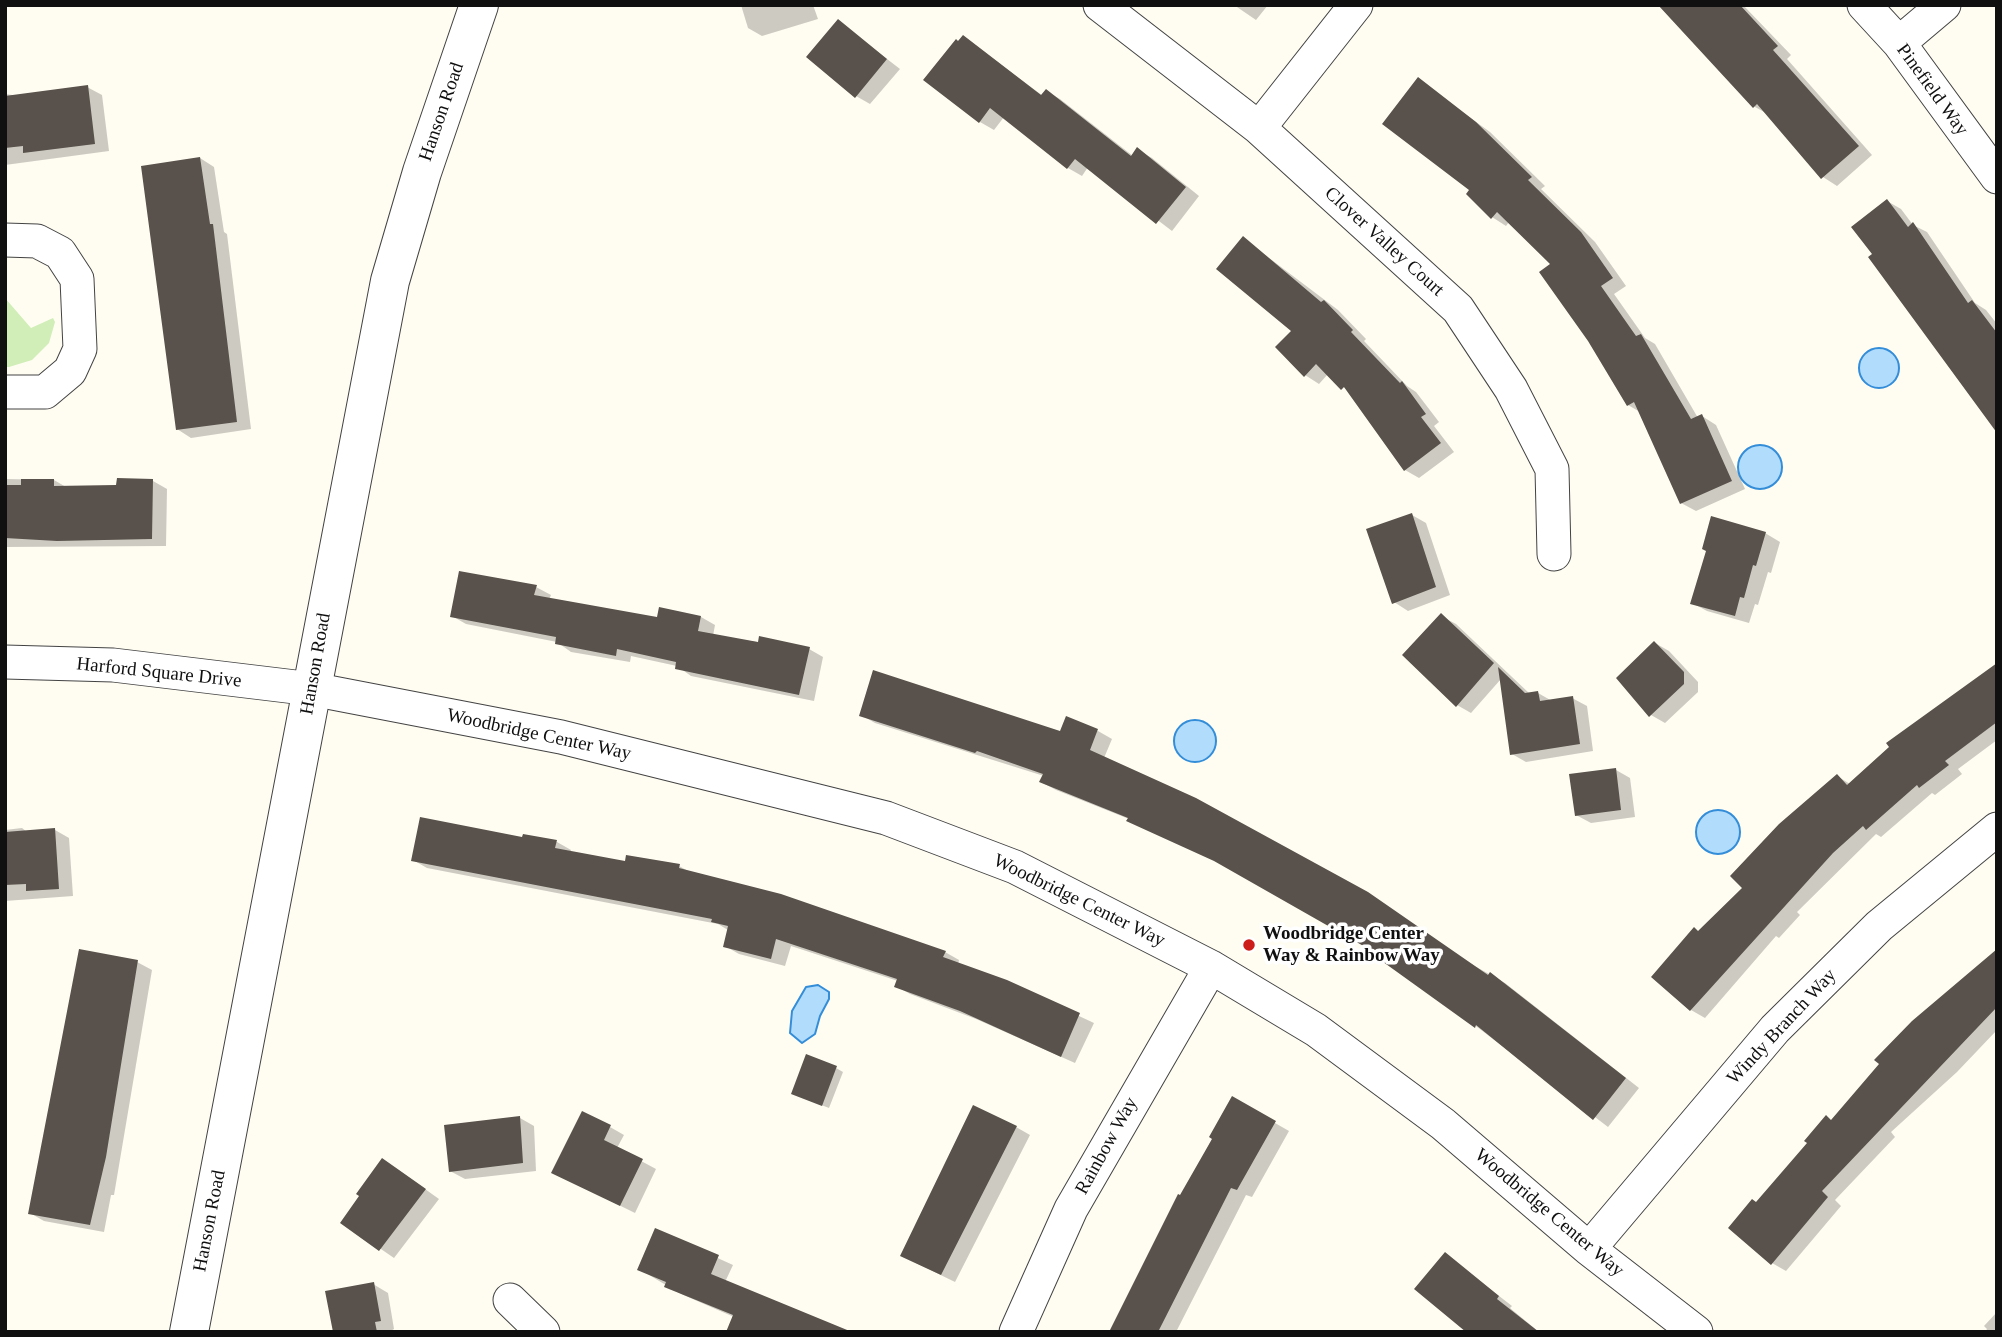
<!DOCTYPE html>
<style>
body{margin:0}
#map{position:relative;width:2002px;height:1337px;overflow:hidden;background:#fffdf2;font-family:Georgia,serif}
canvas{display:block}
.frame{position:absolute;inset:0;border:7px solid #101010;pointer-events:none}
</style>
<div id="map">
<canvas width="2002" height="1337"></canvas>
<div class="frame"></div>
</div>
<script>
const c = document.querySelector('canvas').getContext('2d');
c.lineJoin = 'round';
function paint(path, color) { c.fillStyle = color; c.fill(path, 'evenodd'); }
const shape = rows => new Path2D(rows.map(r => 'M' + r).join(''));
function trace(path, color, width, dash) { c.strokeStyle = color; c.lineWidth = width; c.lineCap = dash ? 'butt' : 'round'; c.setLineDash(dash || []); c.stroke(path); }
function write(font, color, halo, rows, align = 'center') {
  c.font = font + ' Georgia,serif'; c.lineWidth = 7; c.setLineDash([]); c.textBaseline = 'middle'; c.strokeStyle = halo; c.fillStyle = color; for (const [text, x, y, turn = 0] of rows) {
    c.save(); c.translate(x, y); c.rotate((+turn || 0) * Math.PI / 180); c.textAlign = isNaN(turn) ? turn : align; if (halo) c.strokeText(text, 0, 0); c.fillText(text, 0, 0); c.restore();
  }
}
paint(shape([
 [5,298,31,328,53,318,55,322,49,343,32,360,9,367,5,367]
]), '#d1eeb8');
const water = shape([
 '1859 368a20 20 0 1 1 40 0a20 20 0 1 1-40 0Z',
 '1738 467a22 22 0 1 1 44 0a22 22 0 1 1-44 0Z',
 '1174 741a21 21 0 1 1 42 0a21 21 0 1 1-42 0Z',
 '1696 832a22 22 0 1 1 44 0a22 22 0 1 1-44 0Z',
 [818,985,829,992,829,999,820,1016,815,1034,802,1043,790,1033,792,1011,806,987,818,985]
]);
paint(water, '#b2dcfb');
trace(water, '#338dd9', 2);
paint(shape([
 [741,5,813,5,818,19,762,36,748,28],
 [1234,5,1268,5,1256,20],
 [1659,5,1743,5,1791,55,1787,59,1872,155,1837,186,1823,177,1768,114,1755,107],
 [838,21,900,69,870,104,856,96],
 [964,37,1043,96,1046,91,1060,99,1133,156,1138,150,1152,158,1199,196,1172,231,1088,167,1082,176,1068,168,1004,117,994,130,980,122,959,43],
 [1418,80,1490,132,1545,186,1541,189,1595,242,1626,286,1614,294,1645,338,1655,344,1698,418,1702,416,1716,425,1745,489,1696,511,1681,503,1640,412,1628,405,1553,265,1509,222,1506,226,1492,217,1472,190],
 [87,87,102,95,109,151,5,165,5,94,20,96],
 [200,158,214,167,224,232,227,234,251,429,191,438,177,429],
 [1887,201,1901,209,1913,225,1927,232,1975,303,1986,310,1997,324,1997,420,1874,255],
 [1244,239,1338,310,1366,339,1364,341,1407,386,1416,392,1439,422,1434,426,1454,452,1419,478,1405,470,1351,393,1328,374,1319,384,1305,375,1294,331],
 [5,479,54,480,66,487,118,487,118,480,153,481,167,489,166,546,5,547],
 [1412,515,1426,523,1450,595,1408,611,1394,602],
 [1765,533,1780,542,1771,573,1768,572,1758,605,1755,604,1749,623,1707,611,1692,603],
 [536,587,551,595,549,600,658,619,701,617,715,625,713,636,809,649,823,657,814,701,691,676,677,666,631,656,630,662,571,652,557,642,466,624,452,616],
 [1441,616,1456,624,1530,694,1538,693,1552,701,1572,698,1587,706,1593,751,1526,762,1512,754,1501,679,1471,713,1457,705],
 [1655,643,1669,651,1698,682,1698,692,1665,723,1651,715],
 [1997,666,1997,740,1958,769,1962,774,1935,795,1932,793,1881,837,1876,834,1797,912,1800,915,1779,938,1776,936,1705,1018,1691,1010,1699,932,1744,888,1837,776,1850,784,1891,747,1888,743],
 [861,715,1061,733,1067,719,1098,731,1112,739,1104,758,1505,983,1639,1088,1608,1127,1383,955,1231,868,1129,819,1056,790,1041,782,1044,776,875,723],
 [1616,770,1630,778,1635,817,1591,823,1576,815],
 [22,828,27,832,55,830,69,838,73,896,5,901,5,830],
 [523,839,557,842,571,850,570,853,627,863,679,866,690,872,781,895,945,952,959,960,958,964,1006,982,1094,1023,1075,1063,976,1019,910,994,896,986,898,981,791,946,785,966,739,954,725,946,728,930,718,924,427,868,413,860],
 [1997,960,1997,1030,1957,1072,1891,1132,1895,1137,1835,1200,1841,1206,1786,1271,1772,1263,1757,1204,1832,1121],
 [137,962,152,970,114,1195,111,1195,104,1232,44,1221,30,1213],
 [836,1068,843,1072,829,1108,793,1094],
 [1233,1099,1289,1131,1252,1197,1246,1195,1176,1332,1111,1332],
 [520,1118,534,1126,536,1171,465,1179,450,1171],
 [610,1127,624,1135,617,1148,656,1169,635,1213,568,1180],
 [1016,1127,1030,1135,955,1282,916,1263],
 [397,1169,439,1199,394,1258,343,1223],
 [656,1230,733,1265,725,1282,734,1317,681,1294,639,1269],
 [1445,1254,1512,1306,1510,1308,1539,1332,1468,1332],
 [373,1284,388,1293,394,1329,389,1332,334,1332],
 [1997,1312,1997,1332,1985,1332,1987,1329,1984,1326]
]), '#0003');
paint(shape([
 [1658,5,1740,5,1778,46,1773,50,1859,146,1821,179,1757,104,1753,108],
 [838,19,887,59,855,98,806,57],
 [963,35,1041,95,1046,89,1131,156,1137,147,1186,187,1156,224,1075,159,1067,169,990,108,979,123,923,80,956,39,958,41],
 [1418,77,1476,122,1532,177,1528,180,1581,232,1613,278,1601,286,1636,336,1641,334,1691,419,1702,414,1732,481,1680,504,1634,402,1627,406,1588,341,1539,272,1550,264,1497,212,1491,219,1466,194,1469,190,1382,124],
 [88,85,95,144,23,153,23,146,5,148,5,96],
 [200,157,210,224,213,224,237,422,176,430,141,166],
 [1887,199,1908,227,1913,222,1968,303,1972,300,1997,333,1997,433,1868,257,1872,254,1851,227],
 [1243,236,1321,302,1324,300,1353,330,1351,332,1400,383,1402,381,1426,414,1421,417,1441,443,1404,471,1344,387,1341,390,1316,364,1304,377,1275,347,1291,331,1216,269],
 [117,478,153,479,152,539,57,541,5,538,5,485,21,485,21,479,54,479,54,486,116,485],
 [1412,513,1436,587,1392,604,1366,529],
 [1711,516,1766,532,1756,566,1753,565,1744,598,1740,597,1735,616,1690,604,1706,551,1702,549],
 [459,571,537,585,534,595,657,617,659,607,701,616,698,631,758,642,759,636,810,647,799,695,675,669,676,662,617,649,616,656,555,644,556,637,450,617],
 [1441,613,1494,663,1456,707,1402,655],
 [1654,641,1684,672,1684,684,1649,717,1616,678],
 [1997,663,1997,722,1945,761,1949,765,1919,788,1917,785,1866,830,1863,826,1833,853,1690,1011,1651,977,1694,927,1698,931,1742,888,1730,876,1779,824,1837,774,1847,785,1889,747,1886,743],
 [1498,667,1525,693,1538,691,1540,701,1573,696,1580,744,1510,755],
 [873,670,1060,731,1066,716,1098,729,1090,750,1196,798,1368,892,1488,975,1490,972,1626,1078,1593,1120,1476,1025,1475,1028,1379,959,1381,956,1214,861,1126,821,1128,818,1039,782,1043,774,977,751,975,753,859,716],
 [1616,768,1621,810,1575,816,1569,774],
 [420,817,522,837,523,834,557,840,555,848,625,861,626,855,680,864,679,868,781,894,946,951,943,957,1007,980,1080,1013,1061,1057,960,1011,894,987,897,979,776,939,771,959,723,947,728,926,711,922,712,919,411,861],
 [55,828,59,889,26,891,26,884,5,885,5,832],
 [79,949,138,960,106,1157,90,1225,28,1214],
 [1997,949,1997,1007,1822,1191,1828,1197,1771,1265,1728,1228,1752,1199,1756,1202,1807,1143,1804,1141,1826,1115,1831,1120,1879,1064,1874,1060,1912,1021],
 [806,1054,837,1066,822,1106,791,1094],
 [1232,1096,1276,1121,1237,1190,1231,1188,1158,1332,1109,1332,1178,1194,1180,1195,1212,1139,1209,1137],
 [973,1105,1017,1126,941,1275,900,1256],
 [582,1111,611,1125,604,1140,643,1159,620,1206,551,1173],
 [520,1116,523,1163,449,1172,444,1125],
 [382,1158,426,1189,379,1251,340,1223,359,1196,356,1194],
 [655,1228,719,1255,711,1274,852,1332,726,1332,733,1315,664,1287,666,1282,637,1270],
 [1445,1252,1499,1296,1497,1299,1539,1332,1466,1332,1414,1289],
 [374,1282,381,1321,375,1322,377,1332,333,1332,325,1291]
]), '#59514b');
const minor = shape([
 [1100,5,1259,128,1458,309,1511,389,1552,469,1554,554],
 [1864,5,1899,43,1997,177],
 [1899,43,1944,5],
 [1259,128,1356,5],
 [5,240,37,241,60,253,77,279,80,349,70,371,45,392,5,392],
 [5,662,113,665,312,689,561,737,886,818,1015,867,1211,967,1316,1030,1443,1124,1589,1249,1696,1332],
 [1589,1249,1775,1029,1879,926,1997,829],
 [510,1300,543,1332],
 [1016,1332,1071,1209,1211,967]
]);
const tertiary = shape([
 [189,1332,390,281,422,172,479,5]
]);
trace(minor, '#434343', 35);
trace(tertiary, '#434343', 40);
trace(minor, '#fff', 33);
trace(tertiary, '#fff', 38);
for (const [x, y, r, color] of [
 [1249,945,7,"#cd1d1b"]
]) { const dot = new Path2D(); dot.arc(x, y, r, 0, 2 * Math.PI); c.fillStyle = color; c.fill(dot); trace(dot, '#fff', 2.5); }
write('19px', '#101010', '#fff', [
 ["Pinefield Way",1932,90,54],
 ["Hanson Road",442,112,-71],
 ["Clover Valley Court",1384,242,42],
 ["Hanson Road",316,664,-80],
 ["Harford Square Drive",159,673,6],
 ["Woodbridge Center Way",539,735,12],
 ["Woodbridge Center Way",1079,901,26],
 ["Windy Branch Way",1782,1027,-47],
 ["Rainbow Way",1107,1146,-61],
 ["Woodbridge Center Way",1549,1213,40],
 ["Hanson Road",210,1221,-79]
]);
write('bold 19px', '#101010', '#fff', [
 ["Woodbridge Center",1263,934],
 ["Way & Rainbow Way",1263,956]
], 'left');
</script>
